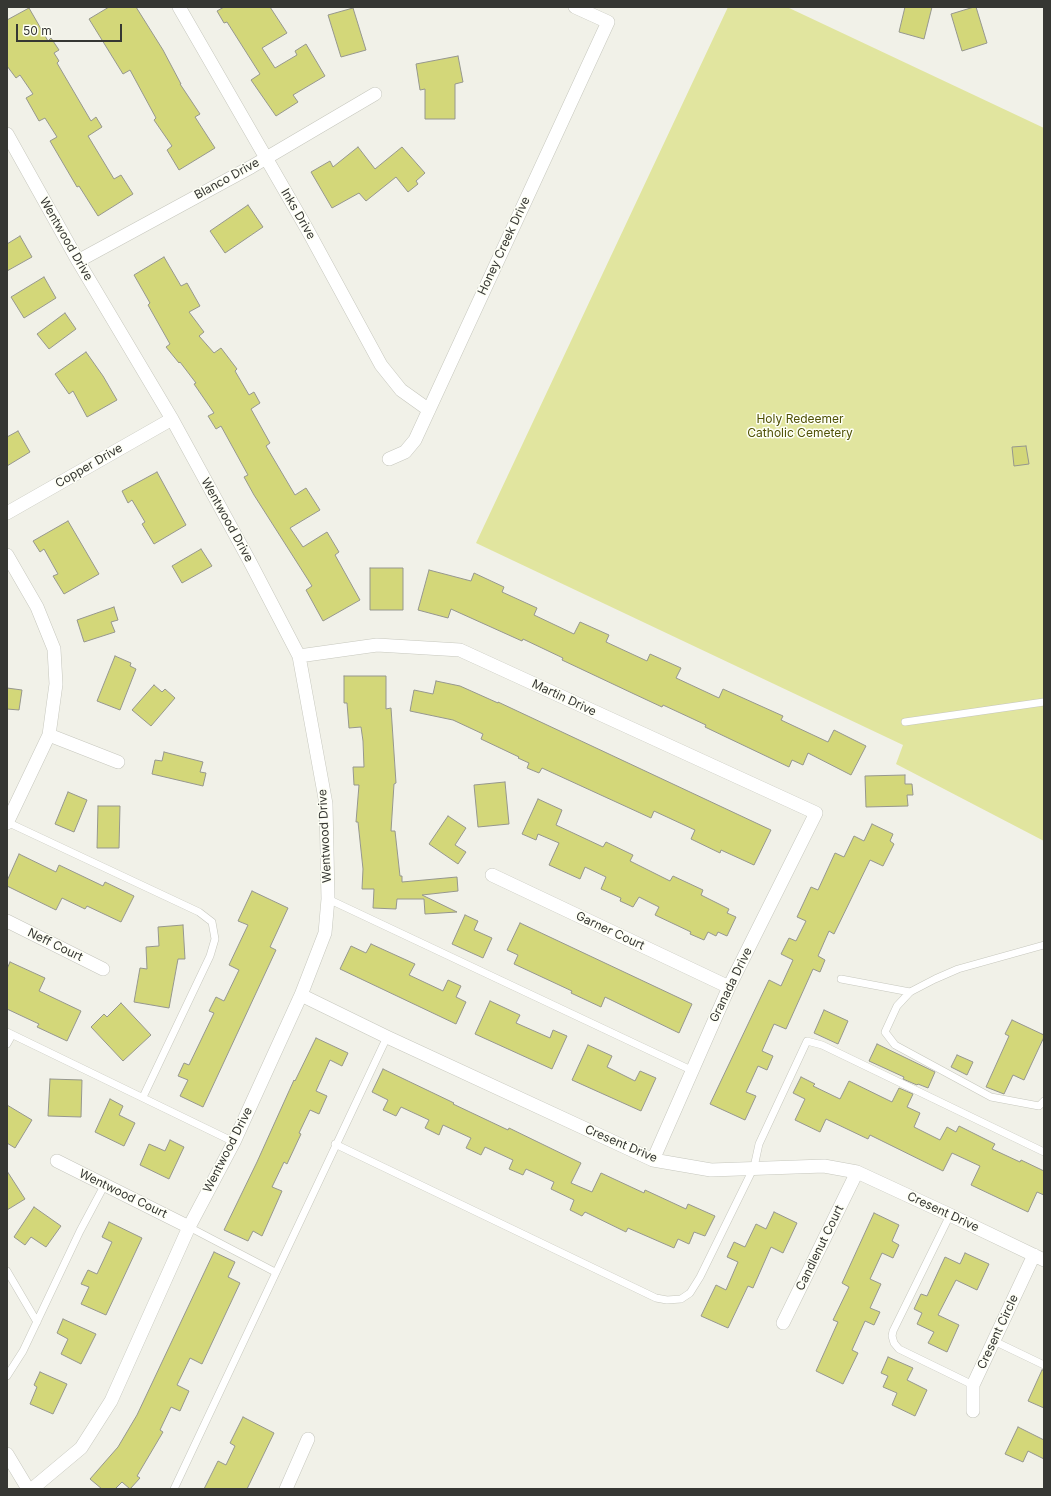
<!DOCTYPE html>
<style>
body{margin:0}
#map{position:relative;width:1051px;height:1496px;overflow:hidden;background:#f1f1e8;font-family:Inter,sans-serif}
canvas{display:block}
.frame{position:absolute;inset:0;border:8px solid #363733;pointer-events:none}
.scale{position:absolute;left:16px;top:24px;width:106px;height:18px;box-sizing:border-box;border:2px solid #363733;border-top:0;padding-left:5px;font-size:12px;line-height:14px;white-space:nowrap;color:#363733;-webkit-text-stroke:3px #fefff5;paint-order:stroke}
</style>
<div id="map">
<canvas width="1051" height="1496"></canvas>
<div class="frame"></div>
<div class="scale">50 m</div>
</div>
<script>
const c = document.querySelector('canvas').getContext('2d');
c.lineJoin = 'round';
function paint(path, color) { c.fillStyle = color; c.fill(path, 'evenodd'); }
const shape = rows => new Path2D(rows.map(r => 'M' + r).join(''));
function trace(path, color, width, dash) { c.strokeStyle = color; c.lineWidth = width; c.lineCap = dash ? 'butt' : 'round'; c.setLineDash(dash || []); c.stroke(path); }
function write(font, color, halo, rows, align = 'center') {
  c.font = font + ' Inter,sans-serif'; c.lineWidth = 3; c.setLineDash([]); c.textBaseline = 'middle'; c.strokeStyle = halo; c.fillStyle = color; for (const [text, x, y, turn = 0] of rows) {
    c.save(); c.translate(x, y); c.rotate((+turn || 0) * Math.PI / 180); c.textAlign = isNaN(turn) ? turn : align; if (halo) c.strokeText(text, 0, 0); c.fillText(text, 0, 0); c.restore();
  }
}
paint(shape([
 [728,7,787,7,1044,128,1044,841,896,764,903,745,476,543]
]), '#e1e59f');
const building = shape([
 [109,7,136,7,163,50,181,84,180,84,200,114,195,117,215,148,179,170,167,150,172,146,154,120,156,118,130,70,123,74,89,19,109,7],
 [224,7,270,7,287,33,262,48,275,68,297,55,295,51,306,44,325,76,293,95,298,102,276,116,251,80,260,74,227,22,224,23,217,11,224,7],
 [905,7,932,7,924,39,899,32,905,7],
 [974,7,976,7,987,43,962,51,951,14,974,7],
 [29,8,48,41,51,38,59,50,54,53,59,61,57,63,91,121,96,117,102,127,88,136,114,179,121,175,133,194,98,216,79,186,77,187,50,141,57,137,45,118,39,121,26,98,33,94,20,75,16,78,7,66,7,20,29,8],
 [353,8,366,50,341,57,328,15,353,8],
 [458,56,463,82,455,84,455,119,425,119,425,89,420,90,416,64,458,56],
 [358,147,375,169,402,147,425,173,416,181,418,184,408,192,396,177,366,201,359,193,332,208,311,172,330,161,333,167,358,147],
 [248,205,263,227,225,253,210,231,248,205],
 [20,236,32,257,7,271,7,244,20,236],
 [164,257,181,286,187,283,200,306,189,312,204,332,199,336,214,353,221,348,237,369,235,371,249,395,254,392,260,403,251,409,270,443,266,446,295,495,306,488,320,510,290,528,303,547,327,532,339,552,335,555,360,600,323,621,306,590,312,586,254,495,244,477,248,475,221,426,216,429,208,416,214,413,194,384,196,383,180,362,179,363,166,347,170,344,148,305,150,303,134,275,164,257],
 [44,277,56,298,24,318,11,297,44,277],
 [65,313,76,329,49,349,37,334,65,313],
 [86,352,103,376,117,400,87,417,73,391,69,394,55,374,86,352],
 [18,431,30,452,7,466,7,437,18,431],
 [1026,446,1029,464,1014,466,1012,447,1026,446],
 [157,472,186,525,154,544,142,524,145,522,132,500,128,503,122,491,157,472],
 [68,521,99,574,64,594,53,576,58,574,44,549,40,552,33,541,68,521],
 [201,549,212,566,182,583,172,566,201,549],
 [370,568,403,568,403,610,370,610,370,568],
 [429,570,471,581,474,573,504,587,502,592,537,608,534,615,574,634,580,622,609,635,606,642,647,661,650,654,681,668,676,678,719,698,723,689,783,716,781,720,828,742,834,730,866,746,851,775,808,753,803,765,792,760,789,767,705,727,706,725,663,705,662,707,632,693,562,660,563,658,523,639,522,641,451,609,448,618,418,610,429,570],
 [114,607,118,620,111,622,115,632,84,642,77,620,114,607],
 [115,656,131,663,130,666,136,669,120,710,97,701,115,656],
 [344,676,386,676,386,709,391,708,396,783,394,784,391,831,395,831,400,876,402,876,402,882,457,877,458,891,422,895,457,912,425,914,424,899,397,899,396,909,373,908,374,889,362,889,363,869,358,822,356,822,359,785,354,785,353,767,364,767,363,741,361,727,349,728,347,703,344,703,344,676],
 [436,681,460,686,498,703,498,702,771,830,754,865,721,850,720,853,691,839,695,830,654,811,651,818,542,768,539,773,527,768,529,763,518,758,519,757,481,739,483,734,453,720,410,711,414,690,433,694,436,681],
 [154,685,162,692,165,689,175,698,151,726,132,710,154,685],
 [7,688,22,690,19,710,7,709,7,688],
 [164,752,203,762,200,772,206,773,203,786,152,774,155,760,162,761,164,752],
 [905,775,905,784,912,784,913,795,907,795,908,806,866,807,865,776,905,775],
 [505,782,509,824,478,827,474,785,505,782],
 [68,792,87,800,74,832,55,824,68,792],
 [538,799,562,810,556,825,603,847,606,842,633,855,630,861,670,881,673,876,703,890,701,895,729,909,727,913,736,917,727,936,718,932,716,936,708,932,704,940,690,934,691,932,655,915,659,907,639,897,633,907,620,901,621,898,601,889,606,877,585,867,580,879,549,865,559,843,538,834,536,840,522,834,538,799],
 [98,806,120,806,119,848,97,848,98,806],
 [448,816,466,828,455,845,466,852,458,864,429,844,448,816],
 [872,824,893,834,890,841,894,844,883,866,870,860,834,934,829,931,818,956,825,960,820,972,813,969,786,1029,774,1024,762,1051,773,1056,767,1070,758,1066,746,1092,756,1096,745,1120,710,1104,769,980,781,986,793,960,781,954,789,938,796,941,806,921,797,917,811,887,818,890,835,853,844,857,854,836,864,841,872,824],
 [19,854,56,872,59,865,103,886,105,882,134,896,121,922,87,906,85,909,62,898,56,910,7,886,7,881,19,854],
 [252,891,288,908,270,947,276,950,203,1107,180,1096,188,1080,178,1076,184,1063,189,1065,214,1013,209,1011,216,997,224,1001,239,970,229,965,248,925,238,921,252,891],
 [465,915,478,921,474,930,492,938,483,958,452,944,465,915],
 [520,923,692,1004,679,1033,605,997,601,1007,571,993,572,991,514,964,518,955,507,950,520,923],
 [183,925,185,959,178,959,169,1008,134,1002,140,968,147,969,146,947,159,946,158,927,183,925],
 [371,944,415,964,409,975,443,991,448,980,461,986,456,997,466,1002,456,1024,340,969,351,946,366,953,371,944],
 [10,962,45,978,39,991,81,1011,67,1041,37,1027,39,1024,7,1009,7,969,10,962],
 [490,1001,520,1015,516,1023,550,1038,553,1030,567,1036,552,1069,475,1034,490,1001],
 [121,1003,151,1035,123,1061,91,1027,104,1014,107,1017,121,1003],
 [824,1010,848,1021,838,1044,814,1033,824,1010],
 [1012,1020,1044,1035,1044,1037,1024,1080,1013,1075,1004,1094,986,1087,1009,1036,1005,1034,1012,1020],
 [316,1038,348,1053,342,1066,330,1060,316,1091,327,1096,319,1114,310,1110,299,1133,301,1134,287,1164,284,1162,272,1187,282,1191,262,1236,253,1231,248,1241,224,1230,257,1162,294,1080,295,1081,316,1038],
 [877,1044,935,1072,928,1088,918,1084,917,1085,903,1079,904,1077,869,1061,877,1044],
 [588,1045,612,1056,607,1067,635,1081,640,1071,656,1078,641,1111,572,1080,588,1045],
 [957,1055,973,1062,967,1075,951,1067,957,1055],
 [383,1069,454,1103,453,1104,508,1130,509,1128,581,1163,571,1183,592,1192,601,1173,644,1193,645,1190,686,1209,688,1204,715,1216,705,1236,694,1232,689,1244,678,1239,674,1248,628,1228,626,1232,585,1212,582,1216,570,1210,574,1200,551,1189,554,1182,526,1169,523,1175,509,1169,513,1160,485,1147,481,1155,466,1148,471,1138,443,1125,439,1135,425,1128,429,1120,401,1107,396,1116,383,1110,388,1100,372,1092,383,1069],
 [801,1077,815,1084,813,1086,840,1099,849,1081,892,1102,899,1088,913,1094,907,1107,920,1113,914,1127,940,1140,947,1127,956,1132,959,1126,995,1144,992,1149,1020,1162,1021,1160,1044,1171,1044,1195,1037,1192,1028,1212,971,1185,980,1166,952,1153,943,1171,870,1135,868,1139,826,1119,820,1132,795,1120,805,1099,793,1093,801,1077],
 [50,1079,82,1080,81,1117,48,1116,50,1079],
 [110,1099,123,1106,119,1115,135,1123,124,1146,95,1132,110,1099],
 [7,1105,32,1120,15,1148,7,1143,7,1105],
 [170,1140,184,1147,169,1179,140,1165,149,1144,165,1151,170,1140],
 [7,1171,25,1199,7,1210,7,1171],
 [34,1207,61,1226,46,1247,31,1237,25,1245,14,1237,34,1207],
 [774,1212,797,1223,783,1253,771,1247,753,1288,748,1286,728,1328,701,1316,716,1285,726,1290,738,1262,727,1257,734,1242,745,1247,756,1224,766,1229,774,1212],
 [874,1213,899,1225,892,1241,899,1245,893,1258,882,1253,870,1279,881,1284,870,1308,880,1312,874,1325,865,1321,852,1350,858,1353,843,1384,816,1371,838,1322,833,1320,849,1287,842,1283,874,1213],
 [109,1222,142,1238,106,1315,81,1304,89,1287,81,1284,88,1270,97,1274,112,1242,102,1237,109,1222],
 [214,1252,235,1262,228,1277,240,1283,202,1364,190,1358,177,1385,189,1391,180,1411,171,1407,160,1430,163,1432,137,1476,140,1478,130,1489,122,1482,115,1489,102,1489,90,1479,118,1447,137,1415,214,1252],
 [965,1253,989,1264,977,1290,956,1280,938,1315,959,1325,947,1352,928,1343,934,1332,917,1324,922,1313,914,1309,921,1294,927,1296,945,1257,960,1264,965,1253],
 [63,1319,96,1334,81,1364,61,1354,68,1339,57,1333,63,1319],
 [888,1357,913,1368,907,1380,927,1390,915,1416,892,1405,897,1393,883,1387,888,1376,881,1373,888,1357],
 [1042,1370,1044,1370,1044,1408,1028,1401,1042,1370],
 [40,1372,67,1384,53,1414,30,1404,37,1387,34,1385,40,1372],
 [243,1417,274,1433,247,1489,204,1489,218,1461,226,1465,235,1446,230,1443,243,1417],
 [1018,1427,1044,1440,1044,1459,1028,1451,1023,1462,1005,1454,1018,1427]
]);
paint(building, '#d3d779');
trace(building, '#96978e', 1);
const lane = shape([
 [905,722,1044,702],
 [7,822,199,912,212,922,215,939,210,956,143,1097],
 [328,899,691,1070],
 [1044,945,958,969,935,979,910,992,897,1006,885,1032,895,1045,991,1097,1039,1106,1044,1101],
 [841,979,910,992],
 [7,1032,234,1142],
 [7,1044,12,1035],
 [335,1144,656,1298,667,1300,681,1299,690,1293,700,1277,754,1167,759,1144,807,1041,822,1045,1044,1152],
 [950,1215,893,1331,892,1336,894,1343,899,1349,973,1385],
 [189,1227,275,1272],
 [7,1271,37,1322],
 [994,1341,1044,1365],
 [7,1376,23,1351,80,1231,104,1186],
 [174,1489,387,1037]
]);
const street = shape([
 [179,7,307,229,381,365,401,390,429,410],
 [7,134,78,261,172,419,249,560,299,656,326,804,328,899,325,933,301,995,234,1142,189,1227,111,1401,81,1448,32,1489],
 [78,261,251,167,375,94],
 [389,459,405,452,415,440,608,22,575,7],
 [7,513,172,419],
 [7,555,37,607,54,649,56,684,49,735,7,823],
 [299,656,377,645,460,650,816,813,729,987,653,1160],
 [49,735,118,762],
 [492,875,729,987],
 [7,921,103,969],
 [301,995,387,1037,653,1160,711,1170,824,1166,857,1172,950,1215,1044,1260],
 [57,1161,189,1227],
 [783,1323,857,1172],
 [973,1411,973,1385,1034,1255],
 [7,1454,28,1489],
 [286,1489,308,1439]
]);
trace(lane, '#c6c7bd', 8);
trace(street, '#c6c7bd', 14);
trace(lane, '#fff', 7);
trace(street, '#fff', 13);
write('12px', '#363733', '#fefff5', [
 ["Blanco Drive",227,179,-29],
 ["Inks Drive",298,214,60],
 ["Wentwood Drive",66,239,60],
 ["Honey Creek Drive",504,246,-65],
 ["Copper Drive",89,466,-30],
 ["Wentwood Drive",227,520,61],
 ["Martin Drive",564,698,25],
 ["Wentwood Drive",325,836,-93],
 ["Garner Court",610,931,25],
 ["Neff Court",55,945,26],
 ["Granada Drive",731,985,-64],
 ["Cresent Drive",621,1144,23],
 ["Wentwood Drive",228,1150,-63],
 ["Wentwood Court",123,1194,26],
 ["Cresent Drive",943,1212,25],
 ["Candlenut Court",820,1248,-64],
 ["Cresent Circle",998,1332,-65]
]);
write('12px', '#4e5005', '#fefff5', [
 ["Holy Redeemer",800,419],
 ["Catholic Cemetery",800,433]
]);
</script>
